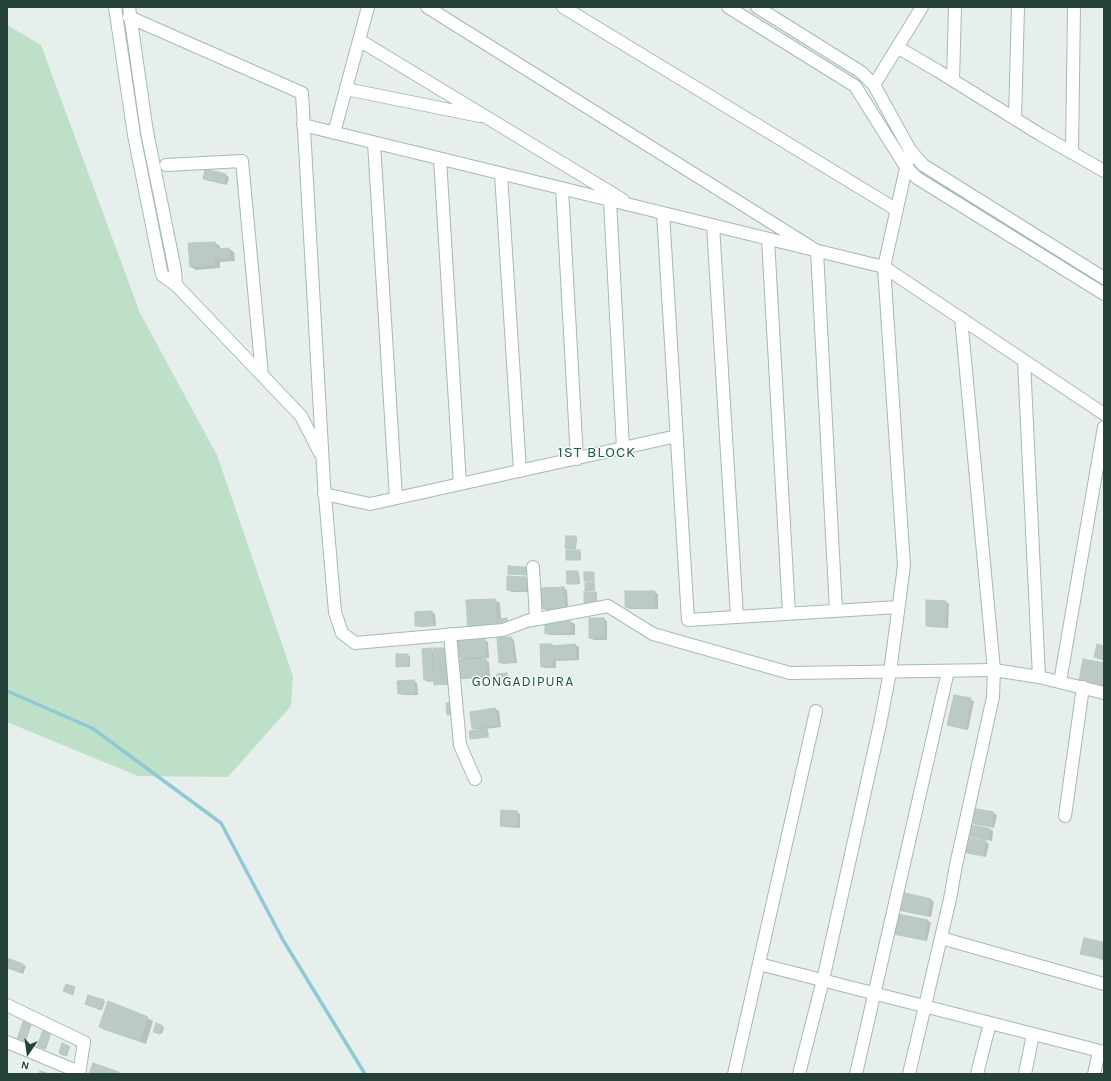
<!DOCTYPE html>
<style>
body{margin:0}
#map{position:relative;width:1111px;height:1081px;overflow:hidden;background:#e6efeb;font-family:Karla,sans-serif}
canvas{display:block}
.frame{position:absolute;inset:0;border:8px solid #24423a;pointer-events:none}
.north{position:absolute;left:8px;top:1033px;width:40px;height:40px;-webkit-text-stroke:3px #f7fbf9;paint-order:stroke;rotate:193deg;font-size:11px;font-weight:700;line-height:16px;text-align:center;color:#24423a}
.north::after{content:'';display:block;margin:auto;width:14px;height:18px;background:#24423a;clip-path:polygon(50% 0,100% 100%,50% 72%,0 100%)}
</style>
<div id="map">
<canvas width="1111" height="1081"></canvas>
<div class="frame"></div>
<div class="north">N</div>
</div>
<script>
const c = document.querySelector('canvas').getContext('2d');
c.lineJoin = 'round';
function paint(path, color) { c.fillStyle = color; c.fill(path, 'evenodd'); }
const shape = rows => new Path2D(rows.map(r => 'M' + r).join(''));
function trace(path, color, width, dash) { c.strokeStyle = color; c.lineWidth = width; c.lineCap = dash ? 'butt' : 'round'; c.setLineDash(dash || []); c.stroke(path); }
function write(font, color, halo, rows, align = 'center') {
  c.font = font + ' Karla,sans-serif'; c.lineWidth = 3; c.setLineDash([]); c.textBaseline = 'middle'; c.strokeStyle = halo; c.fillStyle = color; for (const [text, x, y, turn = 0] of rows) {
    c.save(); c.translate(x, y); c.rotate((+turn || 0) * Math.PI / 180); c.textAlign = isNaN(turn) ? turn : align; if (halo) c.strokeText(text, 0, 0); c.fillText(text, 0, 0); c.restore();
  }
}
paint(shape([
 [7,25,41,45,140,313,217,455,293,676,291,706,228,777,138,776,7,722]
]), '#bfe0c8');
paint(shape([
 [225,175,229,177,227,185,204,178],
 [215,243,220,246,220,249,229,249,234,252,235,261,220,262,220,268,196,270,191,267],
 [575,537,577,538,576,549,566,548],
 [567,551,581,552,581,560,567,559],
 [578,572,579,573,580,584,567,583],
 [526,578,529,580,529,592,512,592,508,590],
 [594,583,595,584,595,591,586,590],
 [564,588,567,590,568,609,546,610,542,608],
 [654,592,658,594,658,609,629,609,626,607],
 [596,593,597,594,597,603,585,603],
 [495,600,500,603,501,619,508,620,509,627,474,634],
 [946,602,949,604,948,628,930,627,927,625],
 [432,612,435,614,436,626,420,627,416,625],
 [604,619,607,621,607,640,594,640,590,638],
 [546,622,571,622,575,624,575,635,550,635,546,633],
 [511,638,514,640,517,663,503,664,500,662],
 [484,640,488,642,489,658,483,658,489,662,490,678,462,679,459,677,464,660,458,657],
 [552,645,555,646,575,645,579,647,579,660,558,661,556,660,556,668,545,668,542,666],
 [434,649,444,649,448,651,449,672,444,672,448,674,448,685,437,685,435,681,428,682,425,680,423,650,431,650,435,652],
 [435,670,441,674,436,674],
 [397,655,410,656,410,667,397,666],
 [507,674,508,675,509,684,498,684],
 [414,681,417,683,418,695,402,695,399,693],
 [955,696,974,701,968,730,948,725],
 [495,709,499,711,501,727,485,729,488,731,489,737,472,739,478,731,473,728],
 [517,812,520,814,520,828,505,827,501,825],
 [993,813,997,815,994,828,974,824,970,822],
 [970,826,990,829,993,831,992,841,971,837,968,835],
 [982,839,989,844,986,857,968,853,964,851],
 [901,893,931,900,934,902,931,917,901,911,898,909],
 [928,921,931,923,927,941,898,935,894,933],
 [1085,939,1104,944,1103,960,1081,953],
 [7,959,26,966,23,974,7,968],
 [104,1001,105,1002,102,1010,87,1004],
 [147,1018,153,1021,146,1044,105,1030,100,1027],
 [25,1020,32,1023,26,1041,20,1039],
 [163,1027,164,1028,162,1034,155,1032],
 [51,1030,52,1031,46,1049,40,1046],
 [68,1046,70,1047,67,1056,61,1054]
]), '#0003');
trace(shape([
 [7,691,92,728,221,823,283,940,365,1074]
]), '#8ec9d4', 3.5);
const building = shape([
 [205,169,226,174,224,184,203,179,205,169],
 [215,242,215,249,229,248,230,258,214,259,215,265,190,267,188,243,215,242],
 [566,536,576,536,575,549,565,548,566,536],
 [566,550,580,550,580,560,566,560,566,550],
 [508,566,526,567,526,575,508,574,508,566],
 [566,571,578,571,578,584,567,584,566,571],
 [584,572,594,572,594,581,584,581,584,572],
 [507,576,526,577,526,591,507,590,507,576],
 [594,582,594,590,585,591,585,583,594,582],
 [564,587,565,608,541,608,540,588,564,587],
 [625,591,655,591,654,608,625,607,625,591],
 [584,592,596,592,596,603,584,603,584,592],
 [495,599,497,629,468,631,466,600,495,599],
 [926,600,946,601,945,627,926,626,926,600],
 [432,611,433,625,415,626,415,612,432,611],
 [507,618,508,627,498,627,498,619,507,618],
 [589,618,604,618,604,638,589,638,589,618],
 [545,621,571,621,571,633,545,634,545,621],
 [511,637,514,662,499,663,497,638,511,637],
 [485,639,486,656,457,658,456,641,485,639],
 [540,644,552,644,553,666,541,667,540,644],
 [575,644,576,658,554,660,553,646,575,644],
 [1097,644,1104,646,1104,660,1094,657,1097,644],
 [431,648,433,680,424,680,422,649,431,648],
 [433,648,444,648,446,671,435,671,433,648],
 [396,654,408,654,409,666,396,667,396,654],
 [486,659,486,676,458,678,457,660,486,659],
 [1083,659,1104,663,1104,691,1078,686,1083,659],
 [447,672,447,684,434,685,433,673,447,672],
 [507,673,508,684,497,684,497,674,507,673],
 [414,680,415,693,398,694,397,681,414,680],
 [954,695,971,698,965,729,947,725,954,695],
 [454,702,454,714,447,715,446,703,454,702],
 [495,708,498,725,472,729,470,712,495,708],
 [487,729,488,737,470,739,469,731,487,729],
 [972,808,994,812,991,827,969,822,972,808],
 [501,810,517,811,517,826,500,826,501,810],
 [969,824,990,829,988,840,967,835,969,824],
 [966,837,986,841,983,856,963,852,966,837],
 [901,892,931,899,927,916,897,909,901,892],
 [897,914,928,920,924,940,893,934,897,914],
 [1084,938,1103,942,1100,958,1080,954,1084,938],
 [7,958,23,964,20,972,7,968,7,958],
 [66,984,75,987,73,995,63,991,66,984],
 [88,995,104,1000,101,1010,85,1004,88,995],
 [108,1001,148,1017,140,1041,99,1027,108,1001],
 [24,1019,31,1021,25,1041,17,1039,24,1019],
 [156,1023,163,1026,160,1034,153,1032,156,1023],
 [44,1027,51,1030,45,1049,37,1046,44,1027],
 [62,1043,69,1046,65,1056,59,1053,62,1043],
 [93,1063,119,1072,118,1074,89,1074,93,1063],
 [40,1071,47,1073,47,1074,39,1074,40,1071]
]);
paint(building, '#bbcac4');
trace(building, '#b8c9c2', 1);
const street = shape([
 [427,7,817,251,836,611],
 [563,7,897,210],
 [359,40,623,200],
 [897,47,938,71,1041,135,1104,171],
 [953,80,955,7],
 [874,85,922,7],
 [346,89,480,116],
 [1015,119,1018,7],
 [303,125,884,267,1104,414],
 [334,133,368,7],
 [374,143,396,498],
 [1072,153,1074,7],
 [440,159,460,484],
 [166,165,242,161,262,375],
 [501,174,520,471],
 [562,188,577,459],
 [610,200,623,448],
 [663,213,688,620,898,607],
 [713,225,737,616],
 [768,239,789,613],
 [1024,361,1039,677],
 [324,494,370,504,677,436],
 [533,567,536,619],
 [450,634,460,745,475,779],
 [994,670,1039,677,1104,693],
 [1060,682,1104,427],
 [1065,816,1083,687],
 [941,938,1104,984],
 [759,964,1104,1052],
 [7,1005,48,1025,84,1042,79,1074],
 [7,1042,79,1072],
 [734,1074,816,711],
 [799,1074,823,980,880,724,890,672,904,566,884,267,910,150],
 [856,1074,948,671],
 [909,1074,950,899,956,865,993,697,994,670,961,318],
 [977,1074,990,1023],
 [1025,1074,1033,1034],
 [1094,1074,1099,1051]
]);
const secondary = shape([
 [115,7,134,135,162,275,176,285,301,416,320,453],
 [129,7,147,132,175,270,176,285],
 [728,7,855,86,906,167,917,178,1104,294],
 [757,7,861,72,874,85,910,150,923,165,1104,278],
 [129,17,302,93,324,484,335,612,342,633,355,643,503,630,527,621,608,606,653,634,790,673,994,670]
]);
trace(street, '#a8b8b2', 14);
trace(secondary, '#a4bbb3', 14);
trace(street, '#fff', 12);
trace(secondary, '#fff', 12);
c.letterSpacing = '1px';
write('14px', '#1f5548', '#f7fbf9', [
 ["GONGADIPURA",523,682]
]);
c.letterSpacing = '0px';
c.letterSpacing = '1px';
write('15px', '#1f5548', '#f7fbf9', [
 ["1ST BLOCK",597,453]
]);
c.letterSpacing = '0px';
</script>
